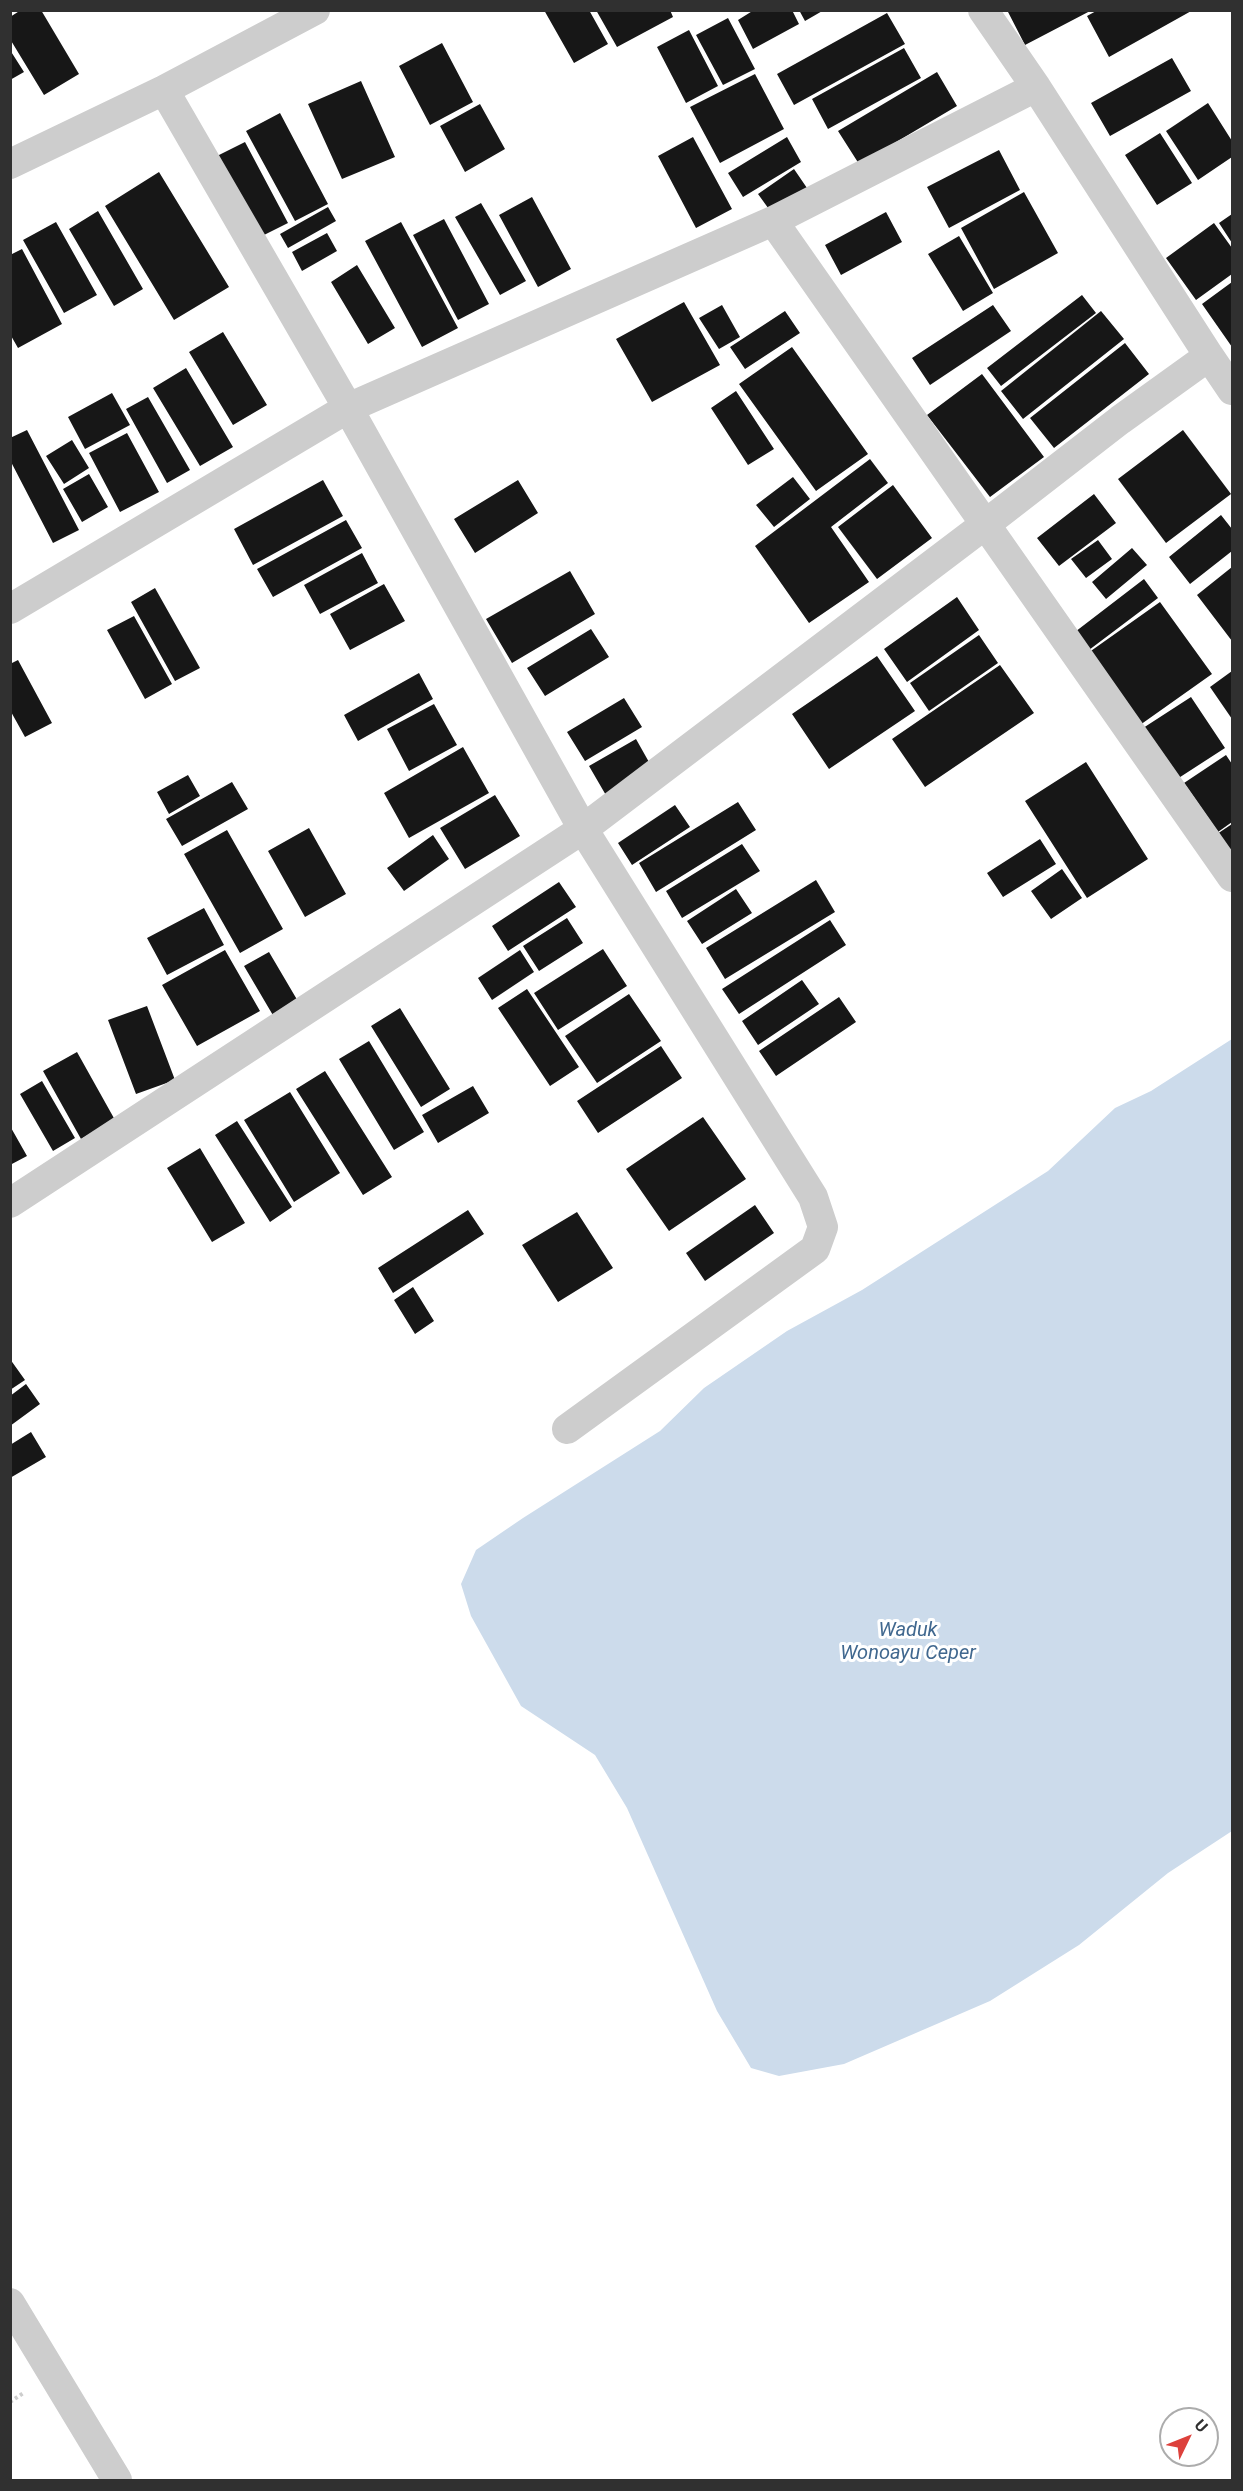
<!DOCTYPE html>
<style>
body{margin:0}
#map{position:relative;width:1243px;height:2491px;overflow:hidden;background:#fff;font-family:Roboto,sans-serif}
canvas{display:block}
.frame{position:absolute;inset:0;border:12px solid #303030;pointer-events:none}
.north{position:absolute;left:1159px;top:2407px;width:60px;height:60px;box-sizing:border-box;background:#fff;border:2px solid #acacac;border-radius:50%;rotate:47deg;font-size:16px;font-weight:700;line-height:24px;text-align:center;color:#303030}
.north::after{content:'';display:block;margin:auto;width:21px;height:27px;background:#dd413c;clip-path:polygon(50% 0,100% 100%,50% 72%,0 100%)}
</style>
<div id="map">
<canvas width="1243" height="2491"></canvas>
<div class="frame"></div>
<div class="north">U</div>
</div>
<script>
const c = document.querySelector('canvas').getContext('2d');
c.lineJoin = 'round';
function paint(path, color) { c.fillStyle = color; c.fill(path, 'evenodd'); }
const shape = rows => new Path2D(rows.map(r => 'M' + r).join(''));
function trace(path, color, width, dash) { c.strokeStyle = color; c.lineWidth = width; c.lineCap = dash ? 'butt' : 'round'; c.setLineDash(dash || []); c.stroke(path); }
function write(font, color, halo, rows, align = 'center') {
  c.font = font + ' Roboto,sans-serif'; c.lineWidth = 6; c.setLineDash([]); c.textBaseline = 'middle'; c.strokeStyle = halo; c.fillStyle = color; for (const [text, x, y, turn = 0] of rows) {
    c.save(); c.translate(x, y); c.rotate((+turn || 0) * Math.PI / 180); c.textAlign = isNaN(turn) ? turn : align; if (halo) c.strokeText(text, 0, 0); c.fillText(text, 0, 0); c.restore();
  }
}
paint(shape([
 [1232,1039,1232,1831,1168,1873,1079,1945,990,2001,844,2064,779,2076,751,2068,717,2011,627,1808,595,1755,521,1706,471,1616,461,1584,476,1550,523,1518,660,1431,704,1388,787,1331,862,1290,1048,1171,1115,1108,1151,1091]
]), '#ccdbeb');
paint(shape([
 [21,10,41,10,79,74,44,95,10,39,10,17],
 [544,10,589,10,608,44,574,63],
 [596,10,670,10,673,17,617,47],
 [754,10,792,10,799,24,753,49,738,20],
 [799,10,824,10,805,21],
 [1007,10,1092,10,1025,45],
 [1098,10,1193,10,1109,57,1087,16],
 [887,13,905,44,794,105,777,74],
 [728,18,755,69,723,85,696,35],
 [689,30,718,86,686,103,657,47],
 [442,43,473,102,430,125,399,66],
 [904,48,921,78,828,129,812,99],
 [10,50,24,72,10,80],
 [1172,58,1191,91,1110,136,1091,103],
 [937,72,957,106,859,164,838,131],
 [755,74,784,129,720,163,690,107],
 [361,81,395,157,342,179,308,104],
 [1208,103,1232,141,1232,157,1198,180,1166,131],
 [480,104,505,149,465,172,440,126],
 [280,113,328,204,295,221,246,131],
 [1160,133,1192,183,1157,205,1125,155],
 [693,137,732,209,696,228,658,156],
 [787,137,801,162,743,197,728,173],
 [245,142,288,223,254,240,211,159],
 [999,150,1020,190,949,228,927,187],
 [794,169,807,188,771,212,758,194],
 [159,172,229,287,174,320,105,206],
 [1024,192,1058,253,994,289,961,228],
 [532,197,571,269,538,287,499,215],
 [481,203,526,281,500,295,455,217],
 [328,207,336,221,288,248,280,234],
 [98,211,143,289,114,306,69,229],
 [886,212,902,242,841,275,825,245],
 [1232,214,1232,243,1219,223],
 [444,219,489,304,458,320,413,235],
 [56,222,97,295,64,313,23,240],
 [401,222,458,328,422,347,365,241],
 [1214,223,1232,248,1232,274,1196,300,1166,258],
 [327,233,337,251,302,271,292,252],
 [959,236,993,293,963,311,928,254],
 [22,249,62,324,18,348,10,334,10,255],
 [357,265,395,328,368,344,331,282],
 [1232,282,1232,347,1202,304],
 [1082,295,1096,313,1001,386,987,368],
 [684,302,720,365,652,402,616,339],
 [722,305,740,337,719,349,699,318],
 [993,305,1011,331,930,385,912,358],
 [785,311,800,333,745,369,730,347],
 [1101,311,1124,339,1023,419,1001,391],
 [223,332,267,405,233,425,189,352],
 [1125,343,1149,374,1054,448,1030,418],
 [792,347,868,454,816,491,739,384],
 [186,368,233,447,200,466,153,388],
 [982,374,1044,457,990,497,927,415],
 [736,391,774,449,748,465,711,408],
 [112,393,130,425,85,449,68,417],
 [148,397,190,470,167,483,126,409],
 [27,430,79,530,53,543,10,460,10,438],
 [1183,430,1231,494,1166,543,1118,479],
 [127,433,159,492,120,512,89,453],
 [72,440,89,468,64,484,46,456],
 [870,459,888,483,831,527,869,582,809,623,755,546],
 [89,474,108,507,82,522,63,489],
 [793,477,810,499,774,527,756,505],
 [323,480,343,516,253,565,234,529],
 [518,480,538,513,475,553,454,519],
 [893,485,932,538,877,579,838,527],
 [1094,494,1116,523,1059,566,1037,538],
 [1221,515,1232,529,1232,551,1190,584,1169,557],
 [346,520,362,548,273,597,257,569],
 [1098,540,1112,559,1086,578,1071,559],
 [1132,548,1147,565,1106,599,1092,582],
 [362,553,378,583,320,614,304,585],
 [1232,567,1232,641,1197,595],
 [570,571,595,614,512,663,486,619],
 [1144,579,1158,598,1085,653,1071,635],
 [384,584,405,621,350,650,330,614],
 [155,588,200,668,175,681,131,602],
 [957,597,979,630,907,682,884,649],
 [1160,602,1212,674,1140,725,1088,653],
 [134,616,172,684,145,699,107,630],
 [591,629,609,657,545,696,527,668],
 [979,635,998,663,929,711,910,683],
 [877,656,915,711,829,769,792,714],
 [18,660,52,723,25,737,10,710,10,664],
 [1000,665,1034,713,925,787,892,739],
 [1232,671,1232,719,1210,687],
 [419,673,433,699,358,741,344,715],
 [1191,697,1225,748,1174,781,1140,730],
 [624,698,642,727,585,761,567,732],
 [434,704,457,745,409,771,387,729],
 [636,739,654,771,607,797,589,766],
 [463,747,489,793,409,838,384,793],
 [1226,755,1232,764,1232,822,1218,832,1184,783],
 [1086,762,1148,859,1087,898,1025,801],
 [188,775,200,796,169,814,157,792],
 [232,782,248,809,182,846,166,819],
 [495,795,520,836,465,869,440,828],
 [738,802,756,830,656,892,639,863],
 [675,805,690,827,632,865,618,843],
 [1232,824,1232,859,1217,834],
 [309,828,346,894,305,917,268,851],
 [227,830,283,929,240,953,184,854],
 [433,835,449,859,404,891,387,868],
 [1040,839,1056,864,1003,897,987,873],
 [742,844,760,871,682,918,666,891],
 [1062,869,1082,898,1051,919,1031,891],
 [816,880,835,912,725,979,706,948],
 [559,882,576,907,508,951,492,926],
 [736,889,752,913,702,944,687,921],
 [204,908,224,945,167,975,147,938],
 [567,918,583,943,539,971,523,946],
 [830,920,846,945,739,1014,722,989],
 [603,949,627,986,558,1030,534,993],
 [225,950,260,1011,197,1046,162,985],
 [520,950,534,972,492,1000,478,978],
 [269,952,299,1003,274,1017,244,966],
 [802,980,819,1004,758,1045,742,1021],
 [527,989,579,1067,550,1086,498,1008],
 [629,994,661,1041,597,1083,565,1036],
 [839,997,856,1022,776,1076,759,1051],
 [147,1006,175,1080,136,1094,108,1020],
 [400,1008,450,1089,421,1107,371,1026],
 [369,1041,424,1132,394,1150,339,1059],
 [661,1046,682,1078,598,1133,577,1101],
 [77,1052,115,1120,81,1139,43,1071],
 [325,1071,392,1177,363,1195,296,1089],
 [42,1081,75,1138,53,1151,20,1094],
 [473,1086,489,1113,438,1143,422,1115],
 [290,1092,340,1173,294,1202,244,1120],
 [703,1117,746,1179,669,1231,626,1169],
 [237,1121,292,1207,270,1222,215,1135],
 [10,1126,27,1156,10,1165],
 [200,1148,245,1223,212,1242,167,1168],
 [755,1205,774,1233,705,1281,686,1253],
 [468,1210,484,1234,393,1293,378,1268],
 [577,1212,613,1268,558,1302,522,1245],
 [413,1287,434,1321,415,1334,394,1300],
 [10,1359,25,1380,10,1390],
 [26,1384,40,1404,10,1426,10,1396],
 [31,1432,46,1457,10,1478,10,1445]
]), '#171717');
trace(shape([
 [10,2402,25,2392]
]), '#cdcdcd', 4, [3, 3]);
trace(shape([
 [164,90,348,408,583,829,813,1197,823,1227,815,1249,567,1429],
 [10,164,164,90,315,10],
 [773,221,1232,877],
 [1209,356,1232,390],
 [10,609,348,408,773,221,1036,87],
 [10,1203,583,829,987,523,1120,420,1209,356,1036,87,983,10],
 [10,2303,117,2480]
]), '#cdcdcd', 30);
write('italic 20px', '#41688f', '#fff', [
 ["Waduk",908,1631],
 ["Wonoayu Ceper",908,1654]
]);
</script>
